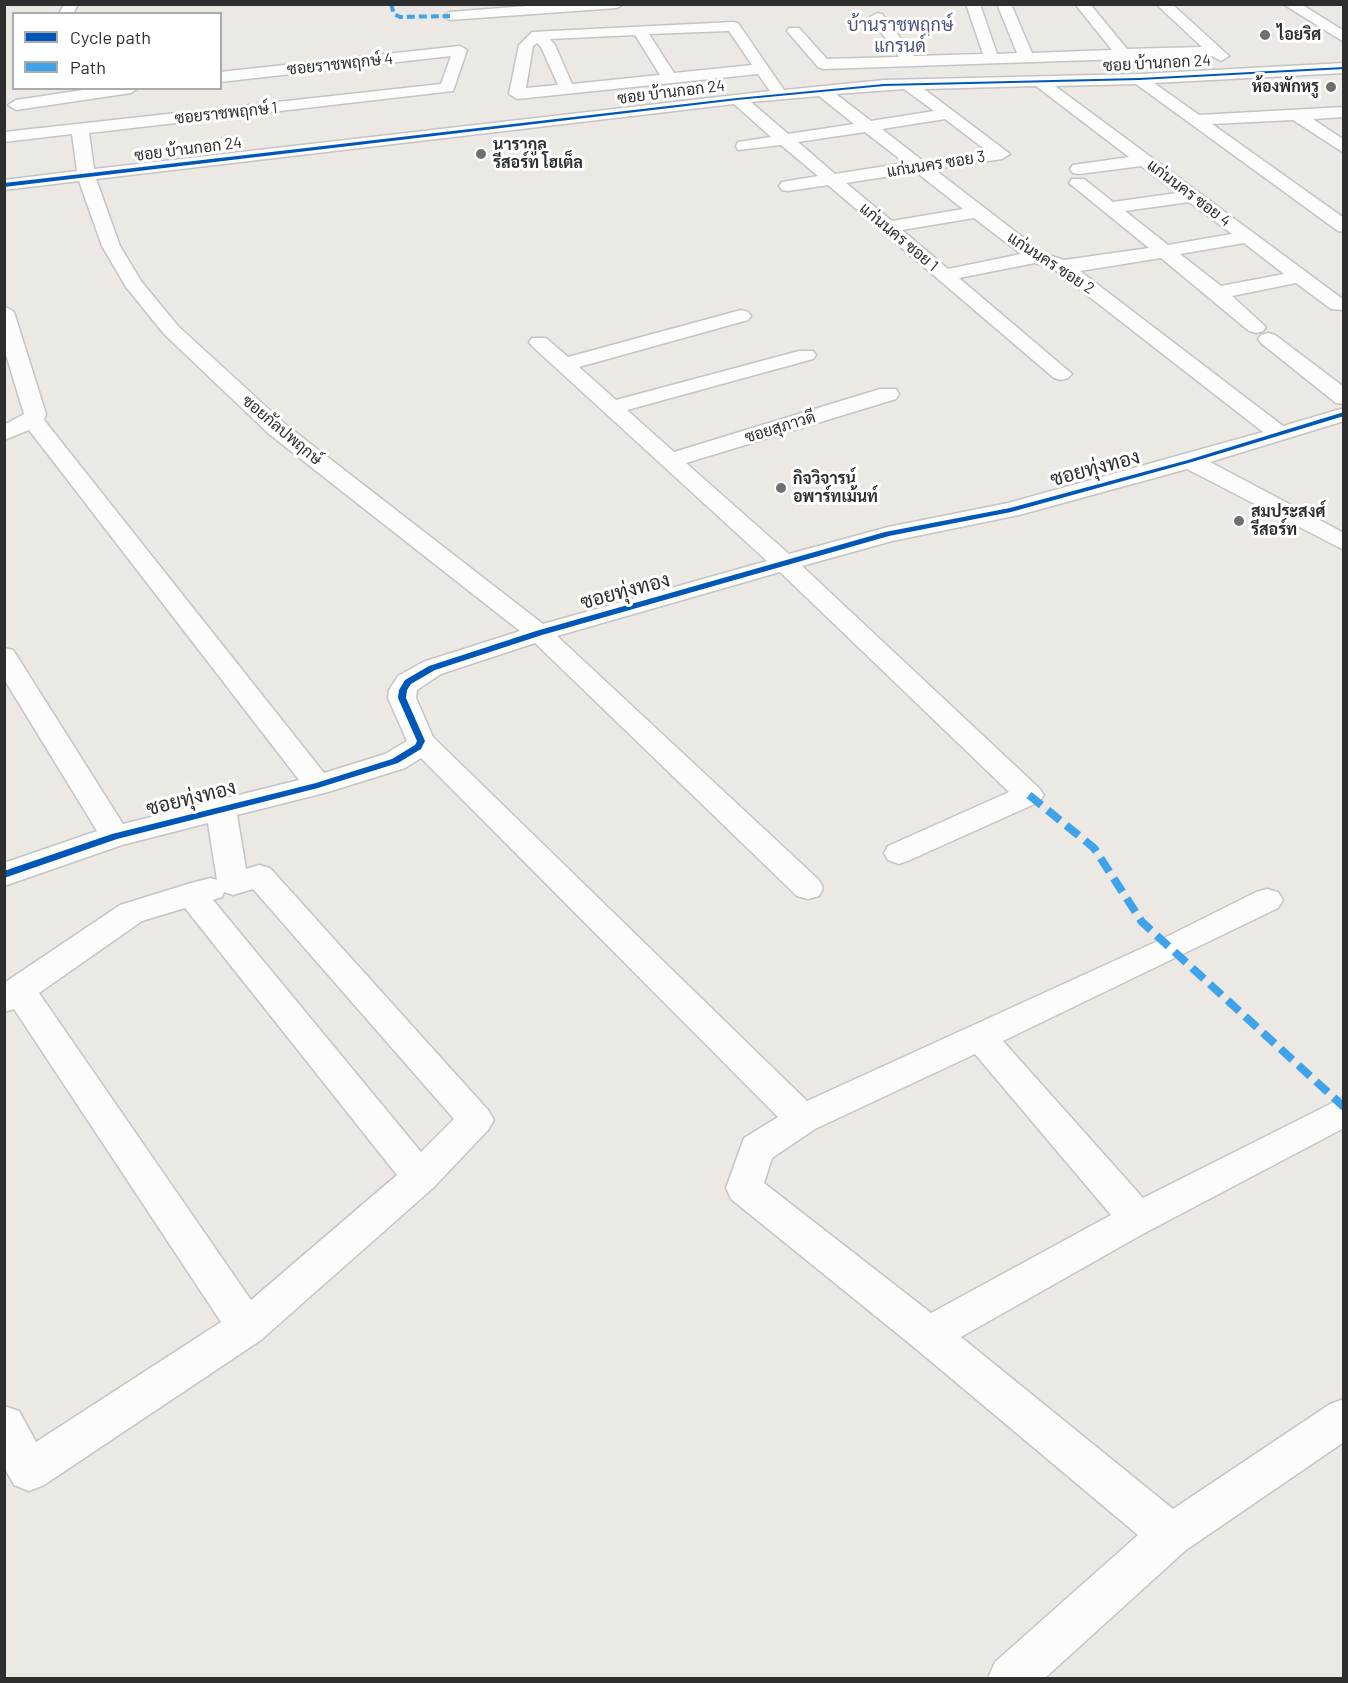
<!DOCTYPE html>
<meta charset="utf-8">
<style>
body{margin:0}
#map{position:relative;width:1348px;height:1683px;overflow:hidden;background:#ece8e4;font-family:Barlow,sans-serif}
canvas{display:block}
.frame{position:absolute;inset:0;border:6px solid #2e2e2e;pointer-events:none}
.legend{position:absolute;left:12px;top:12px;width:210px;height:78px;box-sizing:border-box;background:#fff;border:2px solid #ababab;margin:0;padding:8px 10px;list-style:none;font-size:18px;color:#2e2e2e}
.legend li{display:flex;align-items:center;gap:12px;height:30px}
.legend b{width:30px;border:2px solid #ababab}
</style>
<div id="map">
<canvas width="1348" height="1683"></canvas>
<div class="frame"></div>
<ul class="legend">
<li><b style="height:8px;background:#0057b8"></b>Cycle path</li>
<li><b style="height:8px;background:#3ea3eb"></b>Path</li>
</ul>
</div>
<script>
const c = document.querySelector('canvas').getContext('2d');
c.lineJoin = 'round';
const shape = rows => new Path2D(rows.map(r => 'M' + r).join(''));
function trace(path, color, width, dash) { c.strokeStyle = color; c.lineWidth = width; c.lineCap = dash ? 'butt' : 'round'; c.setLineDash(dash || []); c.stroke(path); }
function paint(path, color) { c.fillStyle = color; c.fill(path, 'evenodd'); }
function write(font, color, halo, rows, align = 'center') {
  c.font = font + ' Barlow,Sarabun,sans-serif'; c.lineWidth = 6; c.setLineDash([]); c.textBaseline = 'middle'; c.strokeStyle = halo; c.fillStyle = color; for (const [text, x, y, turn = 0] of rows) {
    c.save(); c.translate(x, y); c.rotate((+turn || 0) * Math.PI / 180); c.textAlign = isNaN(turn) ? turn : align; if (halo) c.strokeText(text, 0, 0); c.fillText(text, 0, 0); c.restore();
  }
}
const street = shape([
 [64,4,78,4,73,14,59,14,64,4],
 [551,4,624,4,617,8,450,20,443,16,450,12,551,4],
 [966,4,980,4,997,54,1017,53,997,4,1011,4,1032,53,1112,50,1075,4,1090,4,1127,49,1202,47,1156,4,1172,4,1229,56,1221,61,1212,56,823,69,818,67,787,31,789,28,799,28,827,59,899,57,870,17,877,13,882,14,914,56,983,54,966,4],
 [1283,4,1301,4,1344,31,1344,42,1283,4],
 [733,22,738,23,784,90,884,80,1139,74,1344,63,1344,73,1154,83,1199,115,1344,107,1344,117,1313,119,1344,140,1344,153,1293,120,1212,124,1344,218,1344,232,1338,231,1136,84,1055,86,1344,300,1344,310,1331,309,1296,283,1232,296,1266,327,1263,331,1256,333,1249,331,1161,258,1080,271,1283,426,1344,408,1344,421,1210,462,1344,533,1344,550,1187,469,1019,515,892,541,802,566,1039,788,1044,795,1039,802,910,860,899,864,888,860,884,853,888,846,1009,792,780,572,557,636,819,880,823,888,819,896,808,899,797,896,535,643,441,674,417,690,416,698,433,737,807,1101,1160,940,1256,892,1267,889,1278,892,1283,900,1278,908,1003,1041,1143,1198,1344,1097,1344,1128,1141,1235,961,1337,1173,1509,1330,1404,1344,1399,1344,1442,1186,1550,1045,1678,988,1678,995,1662,1138,1535,915,1348,731,1199,726,1188,744,1138,778,1117,421,758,405,768,328,792,237,815,246,869,259,865,270,868,488,1110,494,1120,488,1130,433,1188,261,1340,44,1485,29,1491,14,1485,4,1467,4,1406,19,1411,36,1442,221,1322,14,1009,4,1012,4,983,120,905,191,883,211,878,217,880,208,823,122,845,4,886,4,863,97,831,4,679,4,648,13,650,17,656,123,824,299,780,29,430,4,440,4,425,24,414,4,348,4,306,14,312,46,414,44,420,324,773,385,754,407,741,388,698,389,690,398,676,423,662,520,631,269,434,164,334,126,287,102,246,79,181,4,190,4,180,77,171,72,134,4,142,4,132,441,84,451,56,220,82,220,72,460,46,467,50,453,91,89,133,94,169,770,91,758,74,517,99,509,94,519,45,532,32,733,22],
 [729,31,752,65,674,73,649,34,729,31],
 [635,35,660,75,572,84,555,45,550,39,635,35],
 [537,43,541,47,558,85,526,88,533,46,537,43],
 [1036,86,1129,157,1073,165,1070,169,1073,173,1079,174,1141,166,1177,193,1113,202,1084,179,1072,179,1069,183,1149,248,1064,260,1043,253,934,169,1002,159,1010,154,924,89,1036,86],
 [904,89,934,111,871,121,836,94,904,89],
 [819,96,854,124,788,134,751,102,819,96],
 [734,104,771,137,738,142,736,146,738,150,781,145,818,176,782,182,779,186,782,190,788,191,828,185,1054,378,1061,380,1068,378,1072,374,959,278,1035,263,1055,270,1263,432,1008,503,888,527,789,554,686,463,896,399,899,394,896,389,880,389,674,452,627,410,813,359,816,355,813,351,799,351,616,400,579,367,748,320,751,316,748,312,741,310,568,357,546,338,532,338,529,342,532,346,767,561,543,624,285,424,178,326,141,281,120,246,96,179,734,104],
 [945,119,987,151,923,161,882,129,945,119],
 [865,132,905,163,835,174,798,142,865,132],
 [916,172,963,209,892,221,846,183,916,172],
 [1189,202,1232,234,1168,245,1125,211,1189,202],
 [974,218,1021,254,948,269,902,230,974,218],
 [1244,243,1284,274,1221,286,1180,254,1244,243],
 [253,889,454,1119,421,1152,213,900,222,897,224,892,233,895,253,889],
 [185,908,397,1175,251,1300,39,993,142,921,185,908],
 [975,1054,1111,1215,931,1313,764,1183,772,1158,815,1129,975,1054],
 [96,88,138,88,131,93,16,110,8,105,16,100,96,88],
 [1268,333,1275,335,1344,387,1344,404,1336,403,1261,343,1258,339,1261,335,1268,333]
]);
trace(street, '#c5c4c5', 3);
paint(street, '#fcfcfb');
trace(shape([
 [391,4,394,14,400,17,450,16]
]), '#3ea3eb', 4, [8, 4]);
trace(shape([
 [1029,795,1094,848,1142,922,1344,1107]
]), '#3ea3eb', 8, [16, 8]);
paint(shape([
 [1344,67,1344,69,1139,80,884,86,737,100,4,187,4,183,737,98,884,84,1139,78,1344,67],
 [1344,412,1344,416,1192,462,1011,512,889,536,542,635,435,670,411,684,407,690,406,698,425,741,421,749,398,763,318,788,117,839,4,878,4,871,112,834,316,783,392,759,415,745,417,741,398,698,399,690,405,680,429,666,536,631,885,532,1010,508,1188,460,1344,412]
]), '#0057b8');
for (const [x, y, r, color] of [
 [1265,35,6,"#706f6e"],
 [1331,87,6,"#706f6e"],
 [481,154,6,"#706f6e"],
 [781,488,6,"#706f6e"],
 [1239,521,6,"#706f6e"]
]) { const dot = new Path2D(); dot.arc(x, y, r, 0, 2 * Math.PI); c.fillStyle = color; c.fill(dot); trace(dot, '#fff', 2); }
write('bold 16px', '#2e2e2e', '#fff', [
 ["ไอยริศ",1277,35],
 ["ห้องพักหรู",1319,87,"right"],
 ["นารากูล",493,145],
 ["รีสอร์ท โฮเต็ล",493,163],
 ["กิจวิจารน์",793,479],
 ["อพาร์ทเม้นท์",793,497],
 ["สมประสงศ์",1251,512],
 ["รีสอร์ท",1251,530]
], 'left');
write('16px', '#2e2e2e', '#fff', [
 ["ซอย บ้านกอก 24",1157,63,-3],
 ["ซอยราชพฤกษ์ 4",340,64,-6],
 ["ซอย บ้านกอก 24",671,92,-7],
 ["ซอยราชพฤกษ์ 1",226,113,-6],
 ["ซอย บ้านกอก 24",188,149,-7],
 ["แก่นนคร ซอย 3",936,164,-9],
 ["แก่นนคร ซอย 4",1189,193,37],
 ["แก่นนคร ซอย 1",899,237,40],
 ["แก่นนคร ซอย 2",1051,263,33],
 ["ซอยสุภาวดี",780,427,-17],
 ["ซอยกัลปพฤกษ์",282,430,40]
]);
write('18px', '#4d5680', '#fff', [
 ["บ้านราชพฤกษ์",900,25],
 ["แกรนด์",900,46]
]);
write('20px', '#2e2e2e', '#fff', [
 ["ซอยทุ่งทอง",1095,468,-15],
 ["ซอยทุ่งทอง",625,591,-15],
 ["ซอยทุ่งทอง",191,798,-14]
]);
</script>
